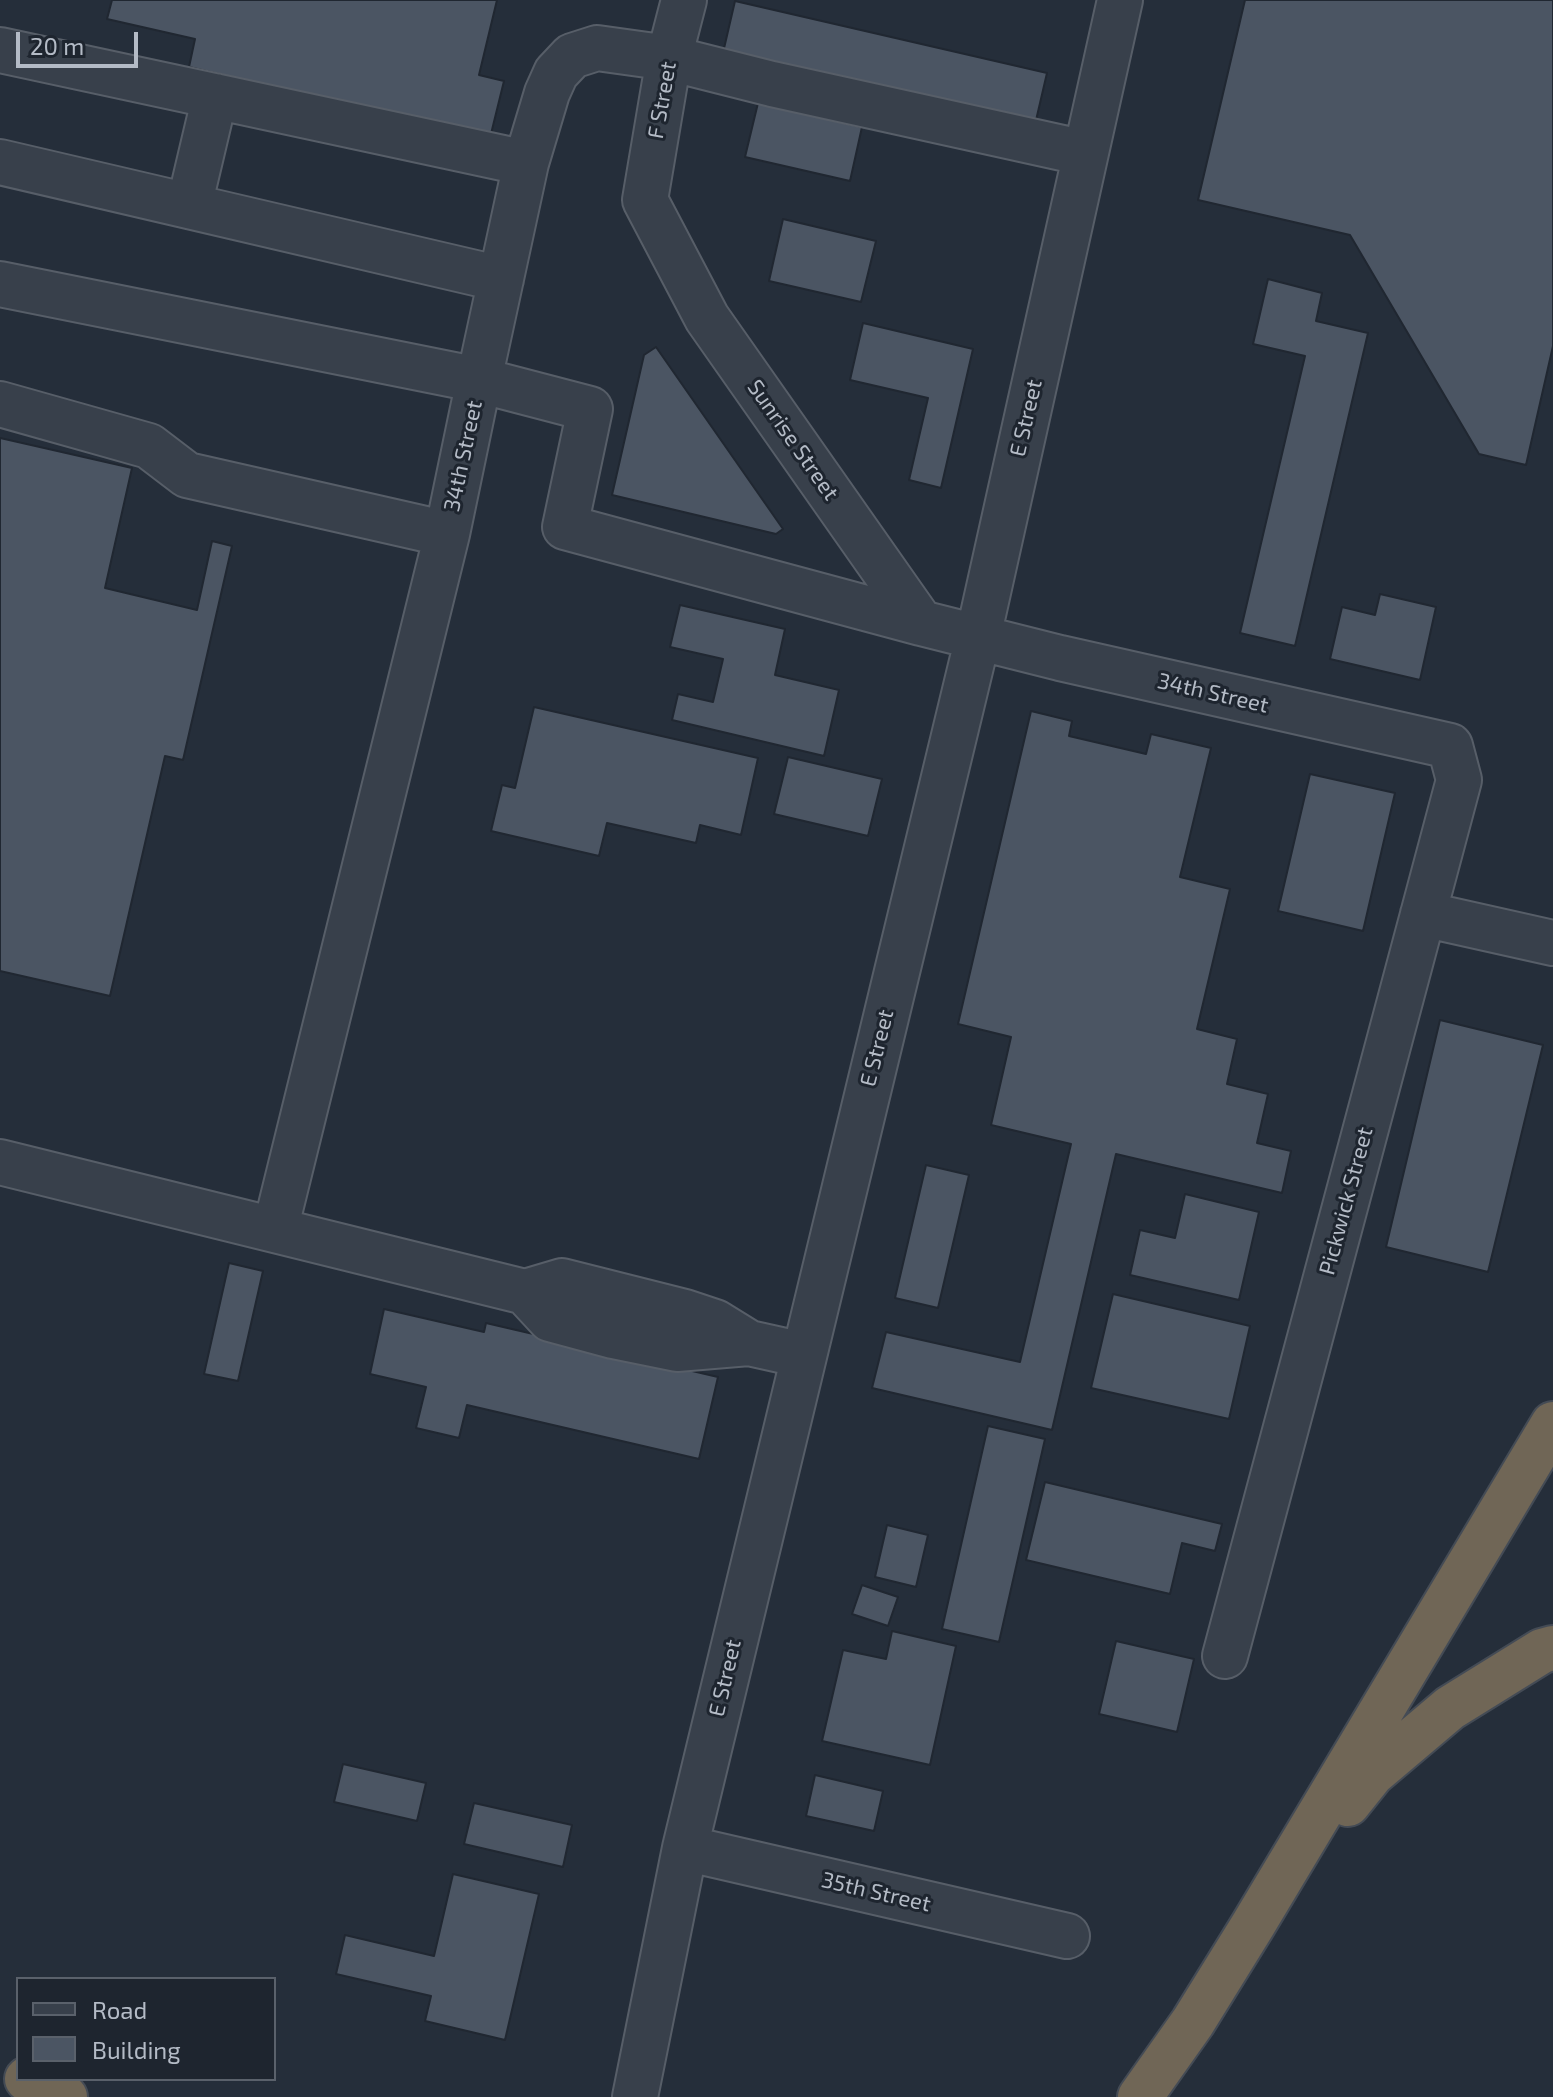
<!DOCTYPE html>
<style>
body{margin:0}
#map{position:relative;width:1553px;height:2097px;overflow:hidden;background:#252e3a;font-family:"Exo 2",sans-serif}
canvas{display:block}
.legend{position:absolute;left:16px;top:1977px;width:260px;height:104px;box-sizing:border-box;background:#1e252f;border:2px solid #5a616b;margin:0;padding:10px 14px;list-style:none;font-size:24px;color:#b4bbc6}
.legend li{display:flex;align-items:center;gap:16px;height:40px}
.legend b{width:40px;border:2px solid #5a616b}
.scale{position:absolute;left:16px;top:32px;width:122px;height:36px;box-sizing:border-box;border:4px solid #b4bbc6;border-top:0;padding-left:10px;font-size:24px;line-height:28px;white-space:nowrap;color:#b4bbc6;-webkit-text-stroke:6px #1e252f;paint-order:stroke}
</style>
<div id="map">
<canvas width="1553" height="2097"></canvas>
<ul class="legend">
<li><b style="height:10px;background:#38404b"></b>Road</li>
<li><b style="height:22px;background:#4b5563"></b>Building</li>
</ul>
<div class="scale">20 m</div>
</div>
<script>
const c = document.querySelector('canvas').getContext('2d');
c.lineJoin = 'round';
function paint(path, color) { c.fillStyle = color; c.fill(path, 'evenodd'); }
const shape = rows => new Path2D(rows.map(r => 'M' + r).join(''));
function trace(path, color, width, dash) { c.strokeStyle = color; c.lineWidth = width; c.lineCap = dash ? 'butt' : 'round'; c.setLineDash(dash || []); c.stroke(path); }
function write(font, color, halo, rows, align = 'center') {
  c.font = font + ' "Exo 2",sans-serif'; c.lineWidth = 6; c.setLineDash([]); c.textBaseline = 'middle'; c.strokeStyle = halo; c.fillStyle = color; for (const [text, x, y, turn = 0] of rows) {
    c.save(); c.translate(x, y); c.rotate((+turn || 0) * Math.PI / 180); c.textAlign = isNaN(turn) ? turn : align; if (halo) c.strokeText(text, 0, 0); c.fillText(text, 0, 0); c.restore();
  }
}
const building = shape([
 [112,0,497,0,479,75,504,81,490,138,189,67,195,39,107,19,112,0],
 [1245,0,1553,0,1553,346,1526,465,1479,454,1350,235,1198,200,1245,0],
 [735,1,1047,73,1034,129,722,57,735,1],
 [758,103,862,127,850,181,745,157,758,103],
 [783,219,876,241,861,302,769,281,783,219],
 [1268,279,1322,293,1316,321,1368,333,1295,646,1240,633,1305,356,1253,344,1268,279],
 [863,323,973,349,941,488,909,480,928,398,850,380,863,323],
 [656,347,783,529,776,534,612,495,644,355,656,347],
 [0,438,132,468,105,588,197,610,212,541,232,546,183,760,165,756,110,996,0,971,0,438],
 [1380,594,1436,607,1420,680,1330,659,1342,607,1375,615,1380,594],
 [680,605,785,629,775,675,839,690,824,756,672,720,678,694,713,702,723,659,670,647,680,605],
 [534,707,758,758,741,835,700,825,696,843,607,823,599,856,491,831,502,785,515,788,534,707],
 [1031,711,1072,721,1069,736,1146,754,1151,734,1211,748,1180,877,1230,889,1197,1029,1237,1039,1227,1084,1268,1094,1257,1143,1291,1151,1282,1193,1116,1154,1052,1430,872,1388,886,1332,1020,1362,1071,1144,991,1125,1011,1037,958,1024,1031,711],
 [788,757,882,779,868,836,774,814,788,757],
 [1310,774,1395,793,1363,931,1278,911,1310,774],
 [1440,1020,1543,1045,1488,1272,1386,1247,1440,1020],
 [926,1165,969,1175,938,1308,895,1298,926,1165],
 [1185,1194,1259,1212,1239,1300,1130,1275,1140,1230,1175,1238,1185,1194],
 [229,1263,263,1271,238,1381,204,1374,229,1263],
 [1113,1294,1250,1326,1229,1419,1091,1388,1113,1294],
 [384,1309,484,1332,486,1323,718,1377,699,1459,467,1405,459,1438,416,1428,426,1387,370,1374,384,1309],
 [988,1426,1045,1439,999,1642,942,1629,988,1426],
 [1045,1482,1222,1524,1215,1551,1182,1543,1170,1594,1026,1560,1045,1482],
 [887,1525,928,1535,916,1587,875,1577,887,1525],
 [862,1585,898,1597,888,1626,852,1614,862,1585],
 [892,1631,956,1646,930,1765,822,1741,843,1650,886,1659,892,1631],
 [1116,1641,1194,1659,1177,1732,1099,1714,1116,1641],
 [343,1764,426,1783,417,1821,334,1802,343,1764],
 [815,1775,883,1791,874,1831,806,1816,815,1775],
 [474,1803,572,1825,563,1867,464,1844,474,1803],
 [453,1874,539,1894,505,2040,425,2021,431,1996,336,1974,345,1935,434,1956,453,1874]
]);
paint(building, '#4b5563');
trace(building, '#202731', 2);
const minor = shape([
 [684,0,669,58,645,200,707,318,921,623,1060,658,1450,746,1459,780,1225,1656],
 [0,50,526,163,547,93,556,73,572,56,597,48,669,58,772,84,1085,153],
 [0,162,501,279],
 [189,206,215,96],
 [0,284,479,380,526,163],
 [0,404,149,446,187,475,447,534,479,380,590,409,565,527,921,623],
 [1423,914,1553,943],
 [0,1162,525,1292],
 [275,1230,447,534],
 [749,1343,715,1322,685,1312,562,1281,525,1292,550,1319,613,1336,677,1349,749,1343,803,1355],
 [685,1848,1067,1936],
 [635,2097,685,1848,978,637,1120,0]
]);
const highway = shape([
 [1348,1804,1372,1774,1450,1708,1542,1651,1553,1648],
 [27,2079,65,2097],
 [1140,2097,1193,2022,1253,1925,1553,1424]
]);
trace(minor, '#575e68', 48);
trace(highway, '#444b55', 48);
trace(minor, '#38404b', 44);
trace(highway, '#706656', 44);
write('22px', '#b4bbc6', '#1e252f', [
 ["F Street",662,100,-80],
 ["E Street",1026,418,-77],
 ["Sunrise Street",793,440,55],
 ["34th Street",463,456,-78],
 ["34th Street",1213,693,13],
 ["E Street",877,1048,-76],
 ["Pickwick Street",1346,1201,-75],
 ["E Street",725,1678,-77],
 ["35th Street",876,1892,13]
]);
</script>
